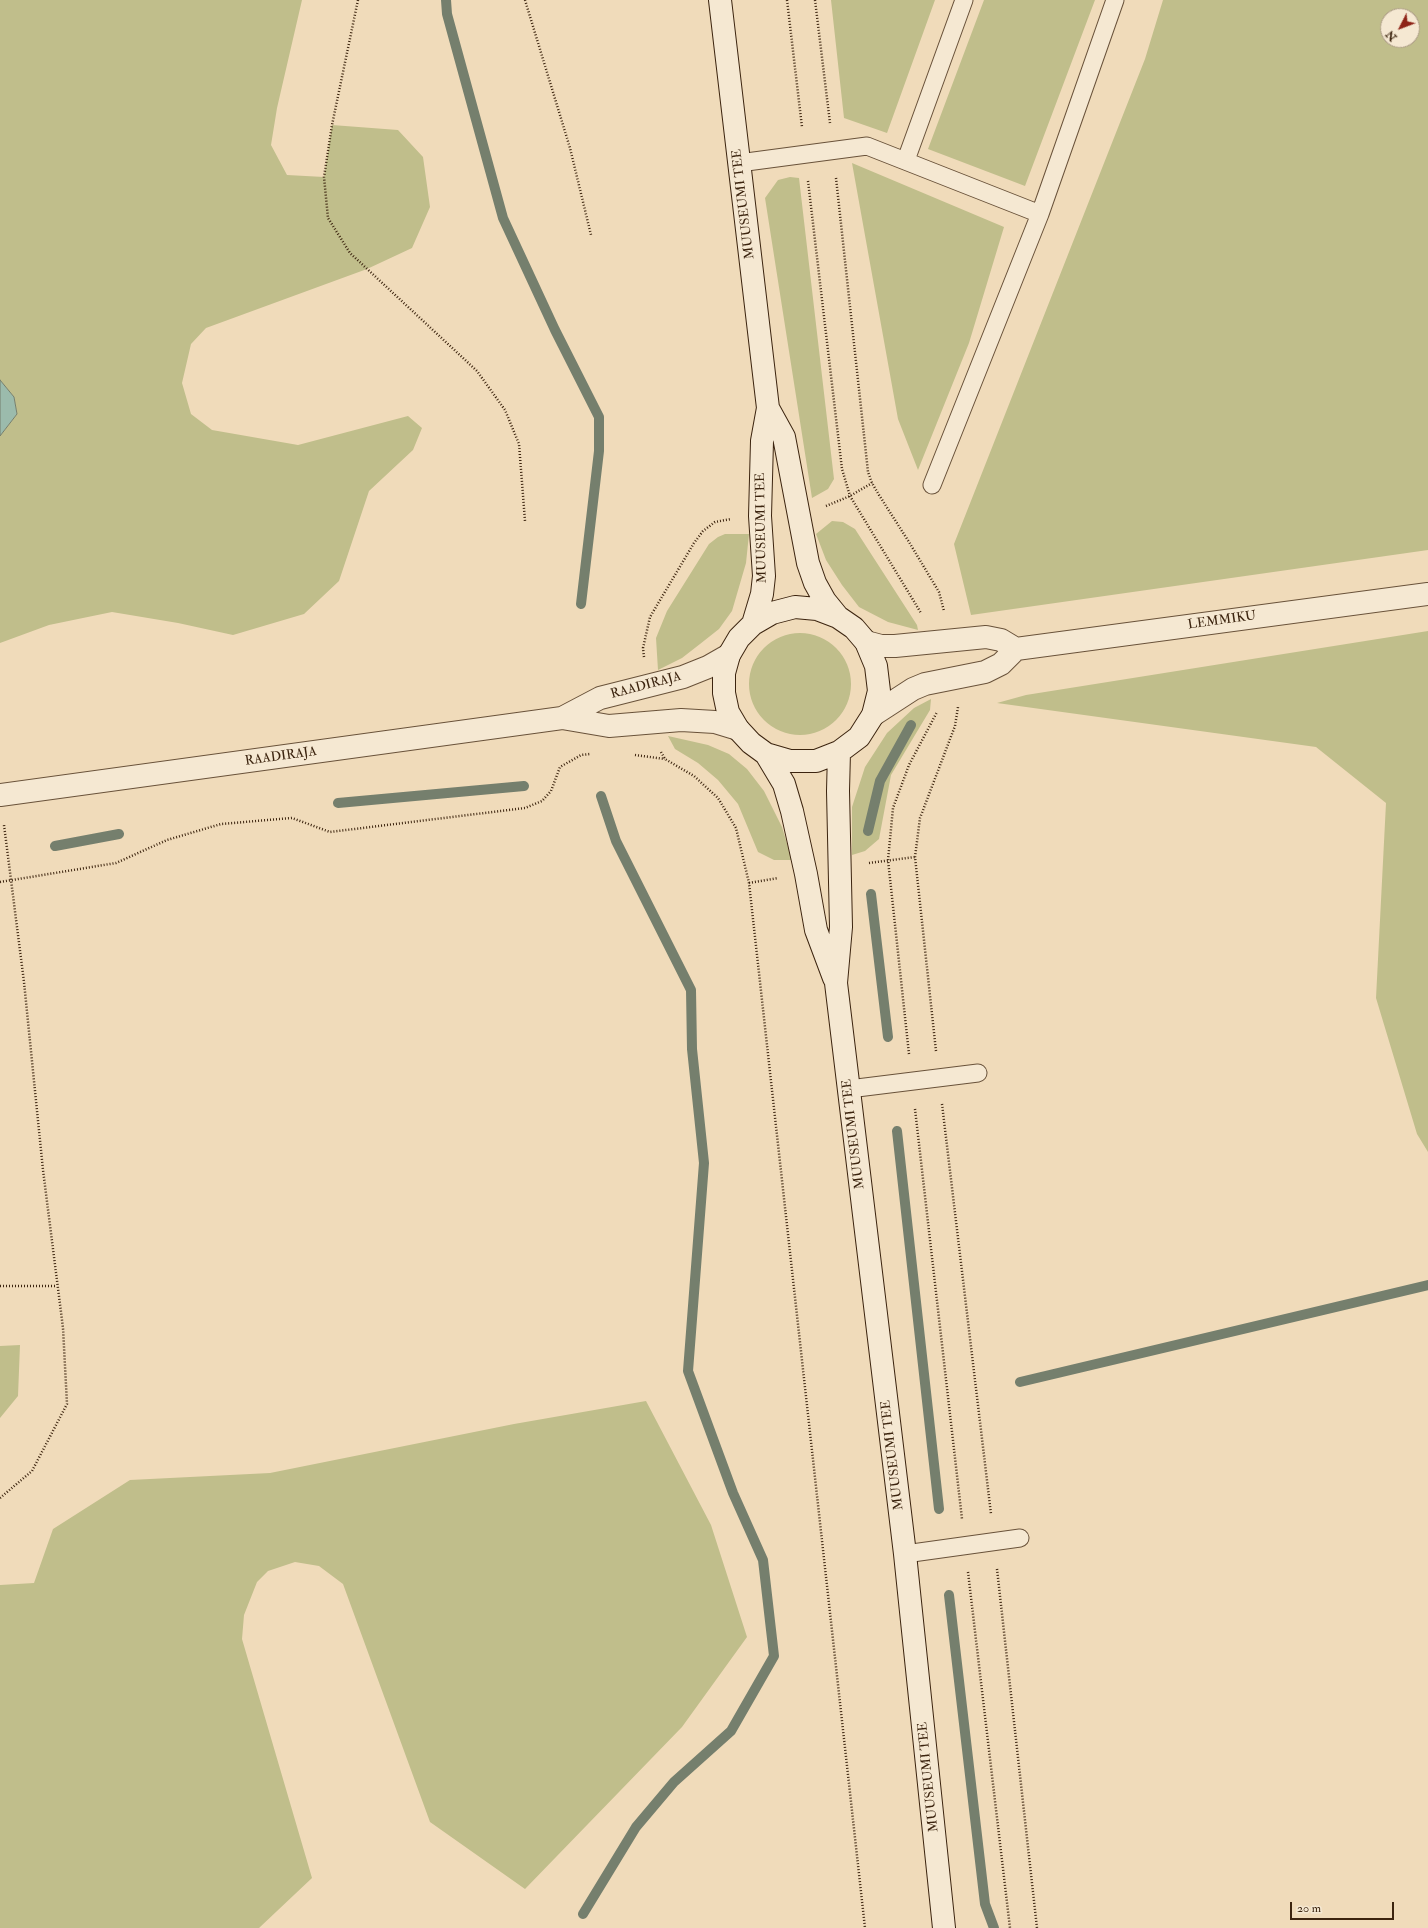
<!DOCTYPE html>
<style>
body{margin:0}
#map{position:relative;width:1428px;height:1928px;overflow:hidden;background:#f0dbba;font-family:"IM FELL Double Pica",serif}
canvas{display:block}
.north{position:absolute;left:1380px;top:8px;width:40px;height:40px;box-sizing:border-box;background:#f5e8d2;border:1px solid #ab9a84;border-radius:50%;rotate:228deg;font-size:11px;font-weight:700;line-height:16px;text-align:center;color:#3c240f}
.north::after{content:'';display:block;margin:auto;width:14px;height:18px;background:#8f2418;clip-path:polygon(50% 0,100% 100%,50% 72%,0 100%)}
.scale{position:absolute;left:1290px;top:1902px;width:104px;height:18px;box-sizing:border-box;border:2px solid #3c240f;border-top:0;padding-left:5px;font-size:12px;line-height:14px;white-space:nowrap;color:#3c240f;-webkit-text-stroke:3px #f5e8d2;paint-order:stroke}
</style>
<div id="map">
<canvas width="1428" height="1928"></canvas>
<div class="north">N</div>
<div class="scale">20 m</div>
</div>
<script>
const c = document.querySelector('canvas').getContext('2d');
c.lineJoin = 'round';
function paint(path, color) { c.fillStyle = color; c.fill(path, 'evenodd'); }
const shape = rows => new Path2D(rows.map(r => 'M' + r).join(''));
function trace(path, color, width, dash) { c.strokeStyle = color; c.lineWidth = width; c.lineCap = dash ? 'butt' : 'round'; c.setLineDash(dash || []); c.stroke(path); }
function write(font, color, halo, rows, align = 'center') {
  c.font = font + ' "IM FELL Double Pica",serif'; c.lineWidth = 3; c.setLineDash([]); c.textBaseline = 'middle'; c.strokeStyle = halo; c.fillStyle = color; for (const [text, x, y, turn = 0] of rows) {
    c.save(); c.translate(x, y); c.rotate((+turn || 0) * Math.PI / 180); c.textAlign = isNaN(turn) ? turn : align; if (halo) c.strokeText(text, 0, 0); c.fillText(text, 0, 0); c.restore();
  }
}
paint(shape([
 [0,0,302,0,277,108,271,145,287,175,324,177,332,125,398,130,423,157,430,207,412,248,367,269,206,328,191,344,182,383,191,414,212,430,298,445,408,416,422,428,413,450,369,491,339,581,304,614,233,635,178,623,112,612,49,625,0,643,0,436,17,414,14,397,0,380],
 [831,0,935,0,887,133,844,118],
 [984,0,1095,0,1025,186,928,149],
 [1163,0,1428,0,1428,550,971,615,954,544,1145,59],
 [1388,16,1412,16,1412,40,1388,40],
 [852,163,1004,227,969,343,918,470,898,419],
 [790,177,799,178,834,479,828,489,812,498,765,198,778,180],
 [832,521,843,522,855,529,917,625,918,630,888,622,859,607,842,585,826,560,816,534],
 [725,534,749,534,746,563,732,611,719,629,700,644,682,658,658,670,656,638,667,611,709,544,718,537],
 [1428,631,1428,1152,1417,1134,1376,998,1386,803,1316,747,997,703,1026,695],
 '749 684a51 51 0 1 1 102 0a51 51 0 1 1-102 0Z',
 [931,699,930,710,891,775,879,839,865,851,852,855,852,807,865,767,887,733,914,708],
 [668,736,708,745,729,754,747,769,764,791,782,827,792,860,774,860,758,852,738,804,718,780,698,763,675,749],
 [20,1345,18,1396,0,1418,0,1346],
 [646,1401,711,1525,747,1637,682,1727,525,1889,430,1822,343,1584,319,1566,295,1562,268,1571,257,1582,244,1615,242,1639,312,1878,259,1928,0,1928,0,1585,34,1583,53,1529,130,1480,270,1473,514,1424]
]), '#c0be8b');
const water = shape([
 [0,380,14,397,17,414,0,436,0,380]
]);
paint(water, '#9bbbac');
trace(water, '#757f6d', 1);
trace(shape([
 [446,0,447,14,503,218,555,330,599,417,599,451,581,604],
 [338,803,524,786],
 [868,831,880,781,911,725],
 [55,846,119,834],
 [871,894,888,1037],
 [897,1131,939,1509],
 [1020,1382,1428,1285],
 [949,1595,985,1904,994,1928],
 [583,1914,636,1827,674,1782,731,1731,774,1656,763,1560,733,1493,688,1371,704,1163,692,1049,691,990,616,841,601,796]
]), '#757f6d', 10);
const lane = shape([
 [906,160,964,0],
 [739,163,867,146,1040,214],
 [932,485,1040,214,1115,0],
 [849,1089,978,1073],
 [905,1554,1020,1538]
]);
const street = shape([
 [866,642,881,646,895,646,986,637,1001,640,1016,649,1428,594],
 [873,715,913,689,925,684,985,672,1001,664,1016,649],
 [562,718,600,698,683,677,708,667,729,655],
 [0,795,562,718,609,726,681,720,715,722,738,729]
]);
const secondary = shape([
 [720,0,768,408,762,441,760,516,764,576,762,594,753,624],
 [768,408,784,437,808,563,815,583,825,601,838,617,854,628,866,642,876,666,879,691,873,715,859,737,839,752,816,761,790,761,766,754,751,743,738,729,728,712,724,693,724,673,729,655,739,638,753,624,772,613,795,607,817,609,838,617],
 [839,752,838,791,841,927,836,983,905,1554,944,1928],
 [766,754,784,784,792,811,806,874,816,930,834,978]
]);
trace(lane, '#69523a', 19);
trace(street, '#69523a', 24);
trace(secondary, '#3c240f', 24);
trace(shape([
 [358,0,332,125,324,177,328,218,350,253,477,371,505,410,519,444,525,521],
 [525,0,570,148,591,235],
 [787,0,802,127],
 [815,0,830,123],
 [836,178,868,472,872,483,879,495,909,542,939,592,944,611],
 [808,181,842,469,850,496,921,613],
 [826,506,850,496,872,483],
 [644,657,643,648,650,617,694,543,703,531,715,522,731,519],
 [661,752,665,759,694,776,718,798,736,828,749,883,865,1928],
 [635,755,665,759],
 [869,863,915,857],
 [0,882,116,863,167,840,221,824,292,818,330,832,525,808,542,801,551,791,560,767,581,755,590,754],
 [749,883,778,878],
 [936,1051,915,857,920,818,955,726,958,707],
 [909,1054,888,860,893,808,909,765,937,712],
 [942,1104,991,1514],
 [915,1109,962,1519],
 [0,1286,57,1286],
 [0,1498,32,1471,67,1404,63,1328,43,1170,24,982,4,825],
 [997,1569,1037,1928],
 [968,1572,1010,1928]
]), '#3c240f', 2.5, [1, 2]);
trace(lane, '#f5e8d2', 17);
trace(street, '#f5e8d2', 22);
trace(secondary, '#f5e8d2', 22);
write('13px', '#3c240f', '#f5e8d2', [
 ["MUUSEUMI TEE",744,204,-97],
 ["MUUSEUMI TEE",762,528,-91],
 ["LEMMIKU",1222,621,-8],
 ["RAADIRAJA",646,686,-15],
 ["RAADIRAJA",281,757,-8],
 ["MUUSEUMI TEE",854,1134,-97],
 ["MUUSEUMI TEE",893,1455,-97],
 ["MUUSEUMI TEE",929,1777,-96]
]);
</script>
